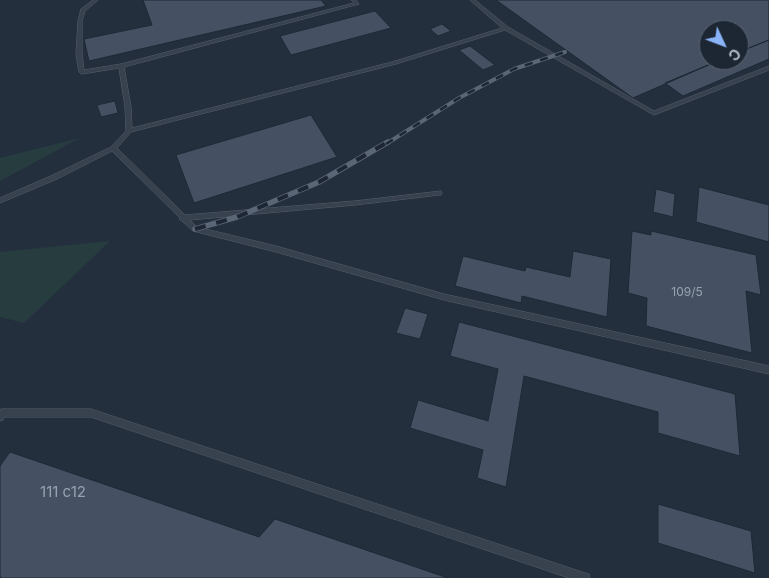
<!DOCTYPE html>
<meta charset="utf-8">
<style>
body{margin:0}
#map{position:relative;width:769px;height:578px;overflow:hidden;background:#242f3e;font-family:Inter,sans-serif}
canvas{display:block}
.north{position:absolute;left:699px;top:20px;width:50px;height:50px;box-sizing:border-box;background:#1d2633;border:1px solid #59626f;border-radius:50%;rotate:133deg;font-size:14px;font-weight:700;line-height:20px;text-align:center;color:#b4bcc9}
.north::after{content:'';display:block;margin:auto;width:18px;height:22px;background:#8ab4f8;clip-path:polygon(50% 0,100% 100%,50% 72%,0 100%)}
</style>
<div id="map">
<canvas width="769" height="578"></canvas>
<div class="north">С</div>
</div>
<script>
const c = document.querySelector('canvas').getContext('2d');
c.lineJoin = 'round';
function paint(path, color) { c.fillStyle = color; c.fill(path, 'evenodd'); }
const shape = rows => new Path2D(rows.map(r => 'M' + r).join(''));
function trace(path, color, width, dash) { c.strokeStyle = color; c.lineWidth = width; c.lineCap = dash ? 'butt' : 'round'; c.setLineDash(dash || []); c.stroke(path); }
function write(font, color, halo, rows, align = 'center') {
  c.font = font + ' Inter,sans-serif'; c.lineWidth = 5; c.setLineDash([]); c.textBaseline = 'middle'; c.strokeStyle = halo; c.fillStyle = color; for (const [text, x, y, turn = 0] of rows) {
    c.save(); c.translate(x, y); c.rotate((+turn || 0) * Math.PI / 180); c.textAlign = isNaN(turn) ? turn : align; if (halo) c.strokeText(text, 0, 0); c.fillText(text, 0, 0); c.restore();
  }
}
paint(shape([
 [80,138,0,181,0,158],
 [110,241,24,323,0,317,0,252]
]), '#263c3f');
const building = shape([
 [143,0,321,0,326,6,89,61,84,39,152,25,143,0],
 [496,0,769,0,769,40,739,52,739,30,709,30,709,60,720,60,633,98,496,0],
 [375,11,391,28,291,55,280,36,375,11],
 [442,24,451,31,438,36,430,29,442,24],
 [769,40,769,59,683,96,665,83,720,60,739,60,739,52,769,40],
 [470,46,495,65,483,70,459,50,470,46],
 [115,101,118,113,101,117,97,105,115,101],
 [311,115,337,157,194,203,176,155,311,115],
 [699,187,769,205,769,242,696,222,699,187],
 [656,189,675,194,673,217,653,212,656,189],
 [632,231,651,235,651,231,756,255,761,295,746,291,752,353,646,326,647,298,628,293,632,231],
 [573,251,611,259,607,317,522,296,521,303,455,286,463,256,525,271,526,267,570,277,573,251],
 [405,308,428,314,420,339,396,333,405,308],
 [459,322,735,394,740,456,658,433,658,412,524,376,506,487,477,478,483,450,410,428,418,400,488,421,498,369,450,356,459,322],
 [10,452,259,537,275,519,448,578,2,578,0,577,0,466,10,452],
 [658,504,751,531,755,573,658,543,658,504]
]);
paint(building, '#455162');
trace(building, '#1f2835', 1);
const lane = shape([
 [93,0,98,0,85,11,82,21,82,54,84,70,121,64,354,3,351,0,356,0,359,4,124,67,131,107,132,128,392,62,502,28,470,0,475,0,508,27,654,111,769,66,769,70,654,115,505,30,396,64,131,132,117,148,185,215,355,201,441,191,442,193,441,195,439,195,355,205,190,220,197,227,276,246,444,294,769,366,769,374,444,300,276,252,193,231,182,221,180,220,179,217,112,151,57,179,0,203,0,198,53,175,111,147,126,131,125,107,119,68,82,74,79,72,76,54,78,21,81,9,93,0],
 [2,409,91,409,585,573,589,574,590,578,569,578,91,417,4,417,3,420,0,421,0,410,2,409]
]);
trace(lane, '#565f6c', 1);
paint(lane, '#38414e');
const railFar1 = shape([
 [386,144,459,98,514,69,565,52]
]);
const rail = shape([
 [195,229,237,217,319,182,388,142]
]);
trace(railFar1, '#5a6575', 4);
trace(rail, '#5a6575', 5.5);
trace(railFar1, '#1d2633', 2.5, [8]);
trace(rail, '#1d2633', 4, [11]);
write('12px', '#98a1af', null, [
 ["109/5",687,292]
]);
write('15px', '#98a1af', null, [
 ["111 с12",63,492]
]);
</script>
